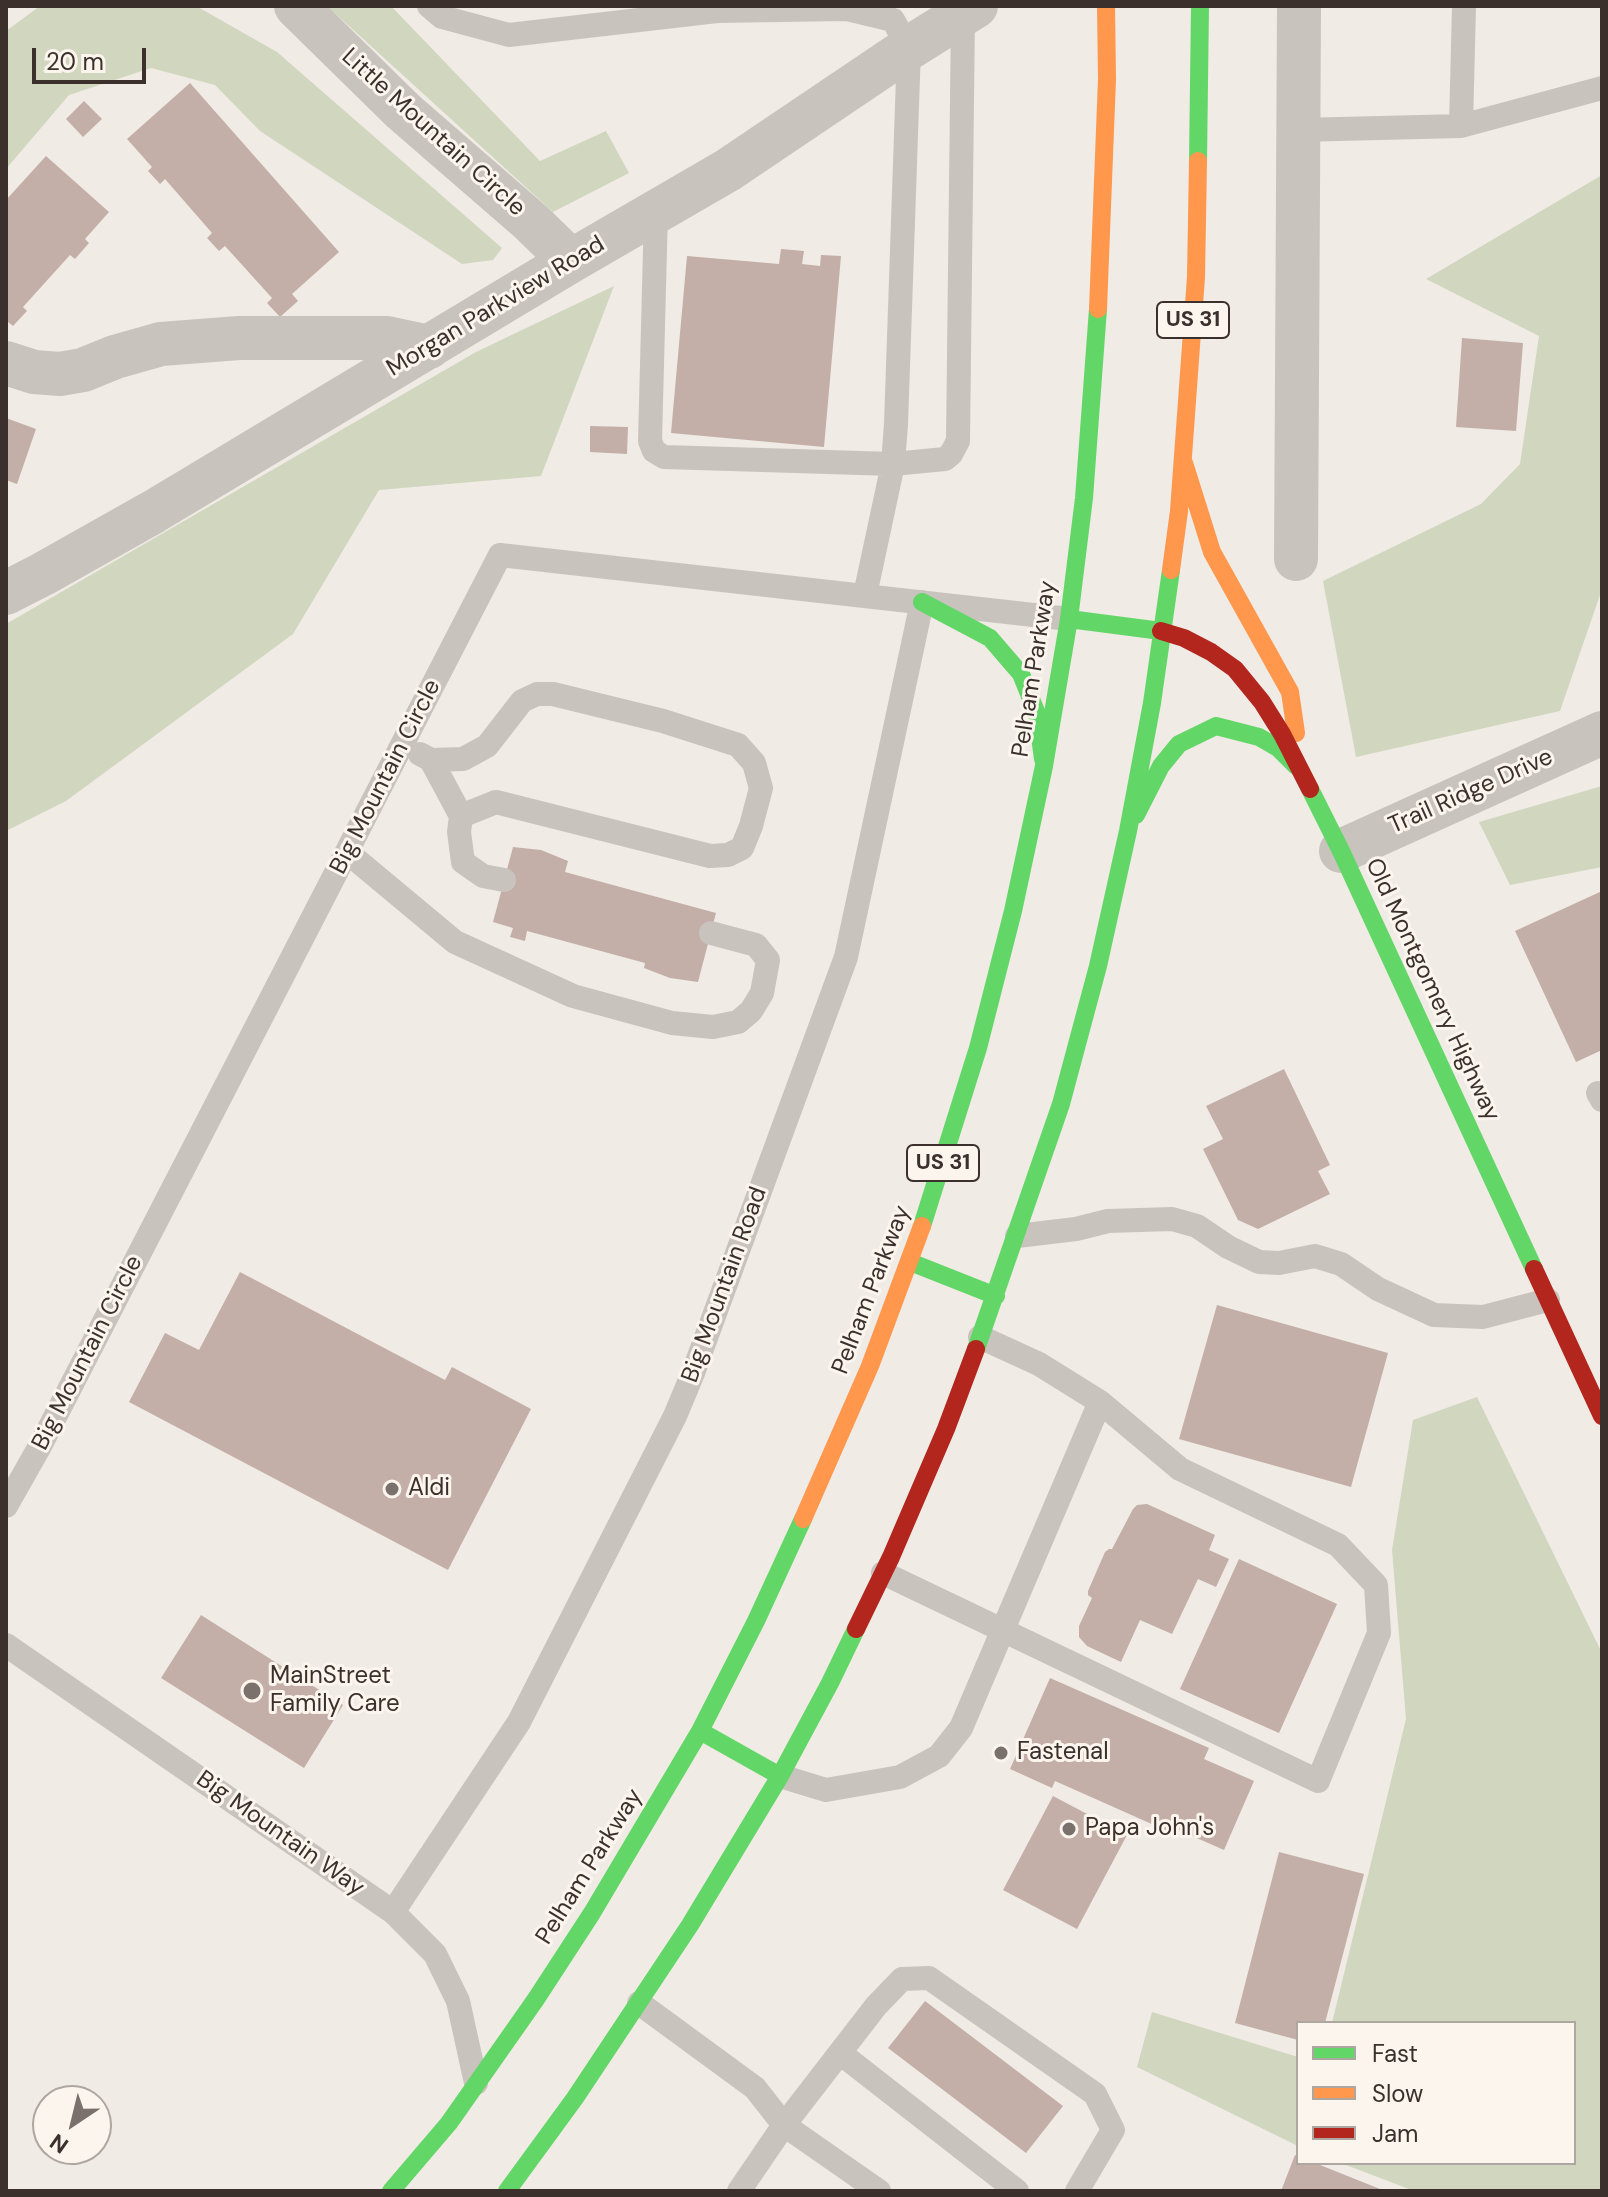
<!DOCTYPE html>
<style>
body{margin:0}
#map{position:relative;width:1608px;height:2197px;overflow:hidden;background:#f0ebe5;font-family:"DM Sans",sans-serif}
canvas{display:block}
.frame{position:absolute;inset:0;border:8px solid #3b302b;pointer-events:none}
.legend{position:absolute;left:1296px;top:2021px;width:280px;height:144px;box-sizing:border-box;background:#fbf5ee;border:2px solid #aea6a0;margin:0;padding:10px 14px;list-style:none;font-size:24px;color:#3b302b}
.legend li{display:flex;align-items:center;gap:16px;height:40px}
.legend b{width:40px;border:2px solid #aea6a0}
.north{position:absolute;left:32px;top:2085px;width:80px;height:80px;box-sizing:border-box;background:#fbf5ee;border:2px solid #aea6a0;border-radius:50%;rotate:215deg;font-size:22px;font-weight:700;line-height:32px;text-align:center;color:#3b302b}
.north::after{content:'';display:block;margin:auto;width:28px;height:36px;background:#7a716c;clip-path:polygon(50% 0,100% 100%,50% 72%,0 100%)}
.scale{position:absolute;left:32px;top:48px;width:114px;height:36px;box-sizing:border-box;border:4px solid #3b302b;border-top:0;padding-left:10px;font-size:24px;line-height:28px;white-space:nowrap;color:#3b302b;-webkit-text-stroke:6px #fbf5ee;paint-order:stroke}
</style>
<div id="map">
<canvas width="1608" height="2197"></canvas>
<div class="frame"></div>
<ul class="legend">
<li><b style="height:10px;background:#63d668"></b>Fast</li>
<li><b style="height:10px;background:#ff974d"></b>Slow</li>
<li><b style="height:10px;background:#b3261e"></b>Jam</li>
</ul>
<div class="north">N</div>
<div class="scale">20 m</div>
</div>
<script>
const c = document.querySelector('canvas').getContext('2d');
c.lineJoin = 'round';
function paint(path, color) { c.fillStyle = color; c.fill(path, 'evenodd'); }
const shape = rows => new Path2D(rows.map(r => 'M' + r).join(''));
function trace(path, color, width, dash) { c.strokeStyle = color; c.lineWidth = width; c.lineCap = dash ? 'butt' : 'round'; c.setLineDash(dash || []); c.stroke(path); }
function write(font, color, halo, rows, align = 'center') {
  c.font = font + ' "DM Sans",sans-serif'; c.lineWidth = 6; c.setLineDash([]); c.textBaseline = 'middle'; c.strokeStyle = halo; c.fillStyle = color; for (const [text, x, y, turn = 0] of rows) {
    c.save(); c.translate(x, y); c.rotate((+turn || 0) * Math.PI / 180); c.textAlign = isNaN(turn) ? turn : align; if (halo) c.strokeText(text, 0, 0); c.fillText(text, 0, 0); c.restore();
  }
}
paint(shape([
 [40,6,196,6,277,52,502,248,493,260,462,264,260,131,215,85,151,68,69,95,6,169,6,31],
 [327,6,391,6,540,161,606,131,629,173,553,212],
 [1602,175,1602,589,1560,711,1356,757,1323,581,1481,504,1520,464,1539,336,1426,279],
 [614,286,541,476,379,490,293,634,66,801,6,831,6,624,476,352],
 [1602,786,1602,867,1510,885,1479,822],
 [1477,1397,1602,1653,1602,2191,1414,2191,1341,2163,1574,2163,1574,2023,1332,2023,1406,1719,1392,1550,1413,1420],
 [1152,2012,1298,2057,1298,2146,1137,2067]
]), '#d1d6bf');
paint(shape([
 [190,83,339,252,292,294,298,301,280,317,267,303,272,298,225,246,219,251,207,238,212,233,165,179,160,184,148,171,152,167,127,139],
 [84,101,102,119,83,137,66,119],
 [46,156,109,212,85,239,89,243,75,259,70,255,23,307,27,311,13,326,8,322,6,324,6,200],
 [781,249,804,251,802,264,820,266,821,255,841,256,824,447,671,433,687,256,779,264],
 [1462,338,1523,343,1516,431,1456,427],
 [6,418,36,429,17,484,6,480],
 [590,426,628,427,627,454,590,452],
 [513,847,541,850,568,861,565,872,716,913,698,982,670,978,644,968,645,963,527,931,525,941,510,937,513,928,493,922],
 [1602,891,1602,1050,1576,1062,1515,931],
 [1284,1069,1330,1165,1318,1171,1330,1194,1258,1229,1238,1220,1203,1149,1223,1139,1206,1106],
 [240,1272,445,1380,452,1367,531,1409,448,1570,129,1402,165,1333,199,1350],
 [1217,1305,1388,1353,1351,1487,1179,1439],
 [1147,1504,1215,1535,1209,1550,1229,1559,1216,1587,1198,1579,1172,1634,1140,1620,1121,1662,1087,1646,1079,1637,1079,1626,1092,1598,1088,1595,1088,1591,1105,1552,1109,1549,1112,1549,1133,1509,1137,1505],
 [1239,1559,1337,1604,1279,1733,1180,1689],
 [201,1615,343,1705,304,1768,161,1678],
 [1050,1678,1209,1748,1204,1759,1254,1781,1224,1850,1174,1828,1172,1833,1055,1781,1052,1788,1010,1769],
 [1053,1796,1127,1835,1077,1929,1003,1890],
 [1279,1852,1364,1874,1325,2023,1298,2023,1298,2040,1235,2023],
 [925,2001,1063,2106,1026,2153,888,2048],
 [1295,2155,1298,2156,1298,2163,1315,2163,1385,2191,1281,2191]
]), '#c3afa7');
trace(shape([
 [429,6,442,17,509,35,717,11,847,9,893,20,909,48,896,424,893,464,865,595],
 [1461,126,1464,6],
 [1298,130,1461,126,1602,88],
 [656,211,650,441,654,451,664,457,893,464,945,459,951,454,958,441,963,14],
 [420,754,431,760,461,816,459,832,463,862,483,876,504,880],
 [431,760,463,759,487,746,522,701,537,694,553,694,663,721,738,745,754,763,761,788,751,826,742,848,728,855,710,856,496,802,461,816],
 [347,852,455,942,573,996,672,1023,713,1027,738,1022,751,1011,762,993,768,960,756,945,711,933],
 [1598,1093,1602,1100],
 [1017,1236,1076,1229,1108,1221,1172,1219,1197,1226,1228,1247,1259,1262,1279,1263,1315,1256,1341,1264,1378,1289,1434,1315,1483,1317,1548,1300],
 [6,1506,40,1446,500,555,1069,619],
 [883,1573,1318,1781,1379,1633,1376,1585,1338,1545,1180,1469,1100,1402],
 [6,1645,393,1912,435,1954,458,2001,476,2083],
 [780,1776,826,1790,900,1777,939,1756,961,1728,1100,1402,1039,1364,980,1337],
 [393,1912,519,1722,675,1416,693,1373,846,957,922,602],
 [639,2003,755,2088,784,2125,879,2191],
 [840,2053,1017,2191],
 [739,2191,784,2125,876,2006,902,1979,929,1978,1095,2094,1113,2130,1077,2191]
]), '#c9c3be', 24);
trace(shape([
 [296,6,403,111,531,222,571,261],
 [6,363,34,372,60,374,83,370,115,357,161,344,239,338,387,338,429,347],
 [1296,559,1299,6],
 [6,593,43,574,153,512,571,261,728,170,909,48,976,6],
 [1341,851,1602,733]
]), '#c9c3be', 44);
trace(shape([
 [1198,161,1200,6],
 [922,602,990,638,1021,674,1037,714,1043,759],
 [1069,619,1161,631],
 [1310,789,1341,851,1534,1269],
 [1136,815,1161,766,1179,744,1216,726,1259,737,1278,748,1296,766],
 [922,1226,978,1048,1013,911,1044,766,1069,619,1084,498,1098,309],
 [910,1262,996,1296],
 [976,1349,1061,1104,1098,966,1128,831,1152,703,1171,570],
 [700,1731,780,1776],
 [391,2191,449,2123,536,1999,592,1913,700,1731,756,1621,803,1519],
 [507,2191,575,2098,690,1925,780,1776,830,1683,856,1629]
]), '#63d668', 18);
trace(shape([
 [1098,309,1107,79,1106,6],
 [1184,463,1212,552,1290,692,1296,733],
 [1171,570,1179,511,1196,277,1198,161],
 [803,1519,870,1366,922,1226]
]), '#ff974d', 18);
trace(shape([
 [1161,631,1184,638,1211,652,1235,669,1262,702,1282,734,1310,789],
 [1534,1269,1602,1416],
 [856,1629,891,1557,946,1429,976,1349]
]), '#b3261e', 18);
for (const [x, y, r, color] of [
 [392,1489,8,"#7a716c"],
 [252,1691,10,"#7a716c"],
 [1001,1753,8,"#7a716c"],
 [1069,1829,8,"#7a716c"]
]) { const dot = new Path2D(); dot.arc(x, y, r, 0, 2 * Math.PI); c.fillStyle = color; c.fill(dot); trace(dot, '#fbf5ee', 3); }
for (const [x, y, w] of [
 [1193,320,72],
 [943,1163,72]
]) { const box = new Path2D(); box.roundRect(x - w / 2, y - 18, w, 36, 6); c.fillStyle = '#fbf5ee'; c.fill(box); trace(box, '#3b302b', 2); }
write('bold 22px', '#3b302b', null, [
 ["US 31",1193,320],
 ["US 31",943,1163]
]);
write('24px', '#3b302b', '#fbf5ee', [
 ["Little Mountain Circle",433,133,42],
 ["Morgan Parkview Road",496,307,-31],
 ["Pelham Parkway",1035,669,-81],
 ["Big Mountain Circle",386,777,-63],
 ["Trail Ridge Drive",1471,792,-24],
 ["Old Montgomery Highway",1432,990,65],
 ["Big Mountain Road",725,1285,-70],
 ["Pelham Parkway",872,1290,-69],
 ["Big Mountain Circle",88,1353,-63],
 ["Big Mountain Way",280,1834,35],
 ["Pelham Parkway",590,1867,-58]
]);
write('24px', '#3b302b', '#fbf5ee', [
 ["Aldi",408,1489],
 ["MainStreet",270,1677],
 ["Family Care",270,1705],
 ["Fastenal",1017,1753],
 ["Papa John's",1085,1829]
], 'left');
</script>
